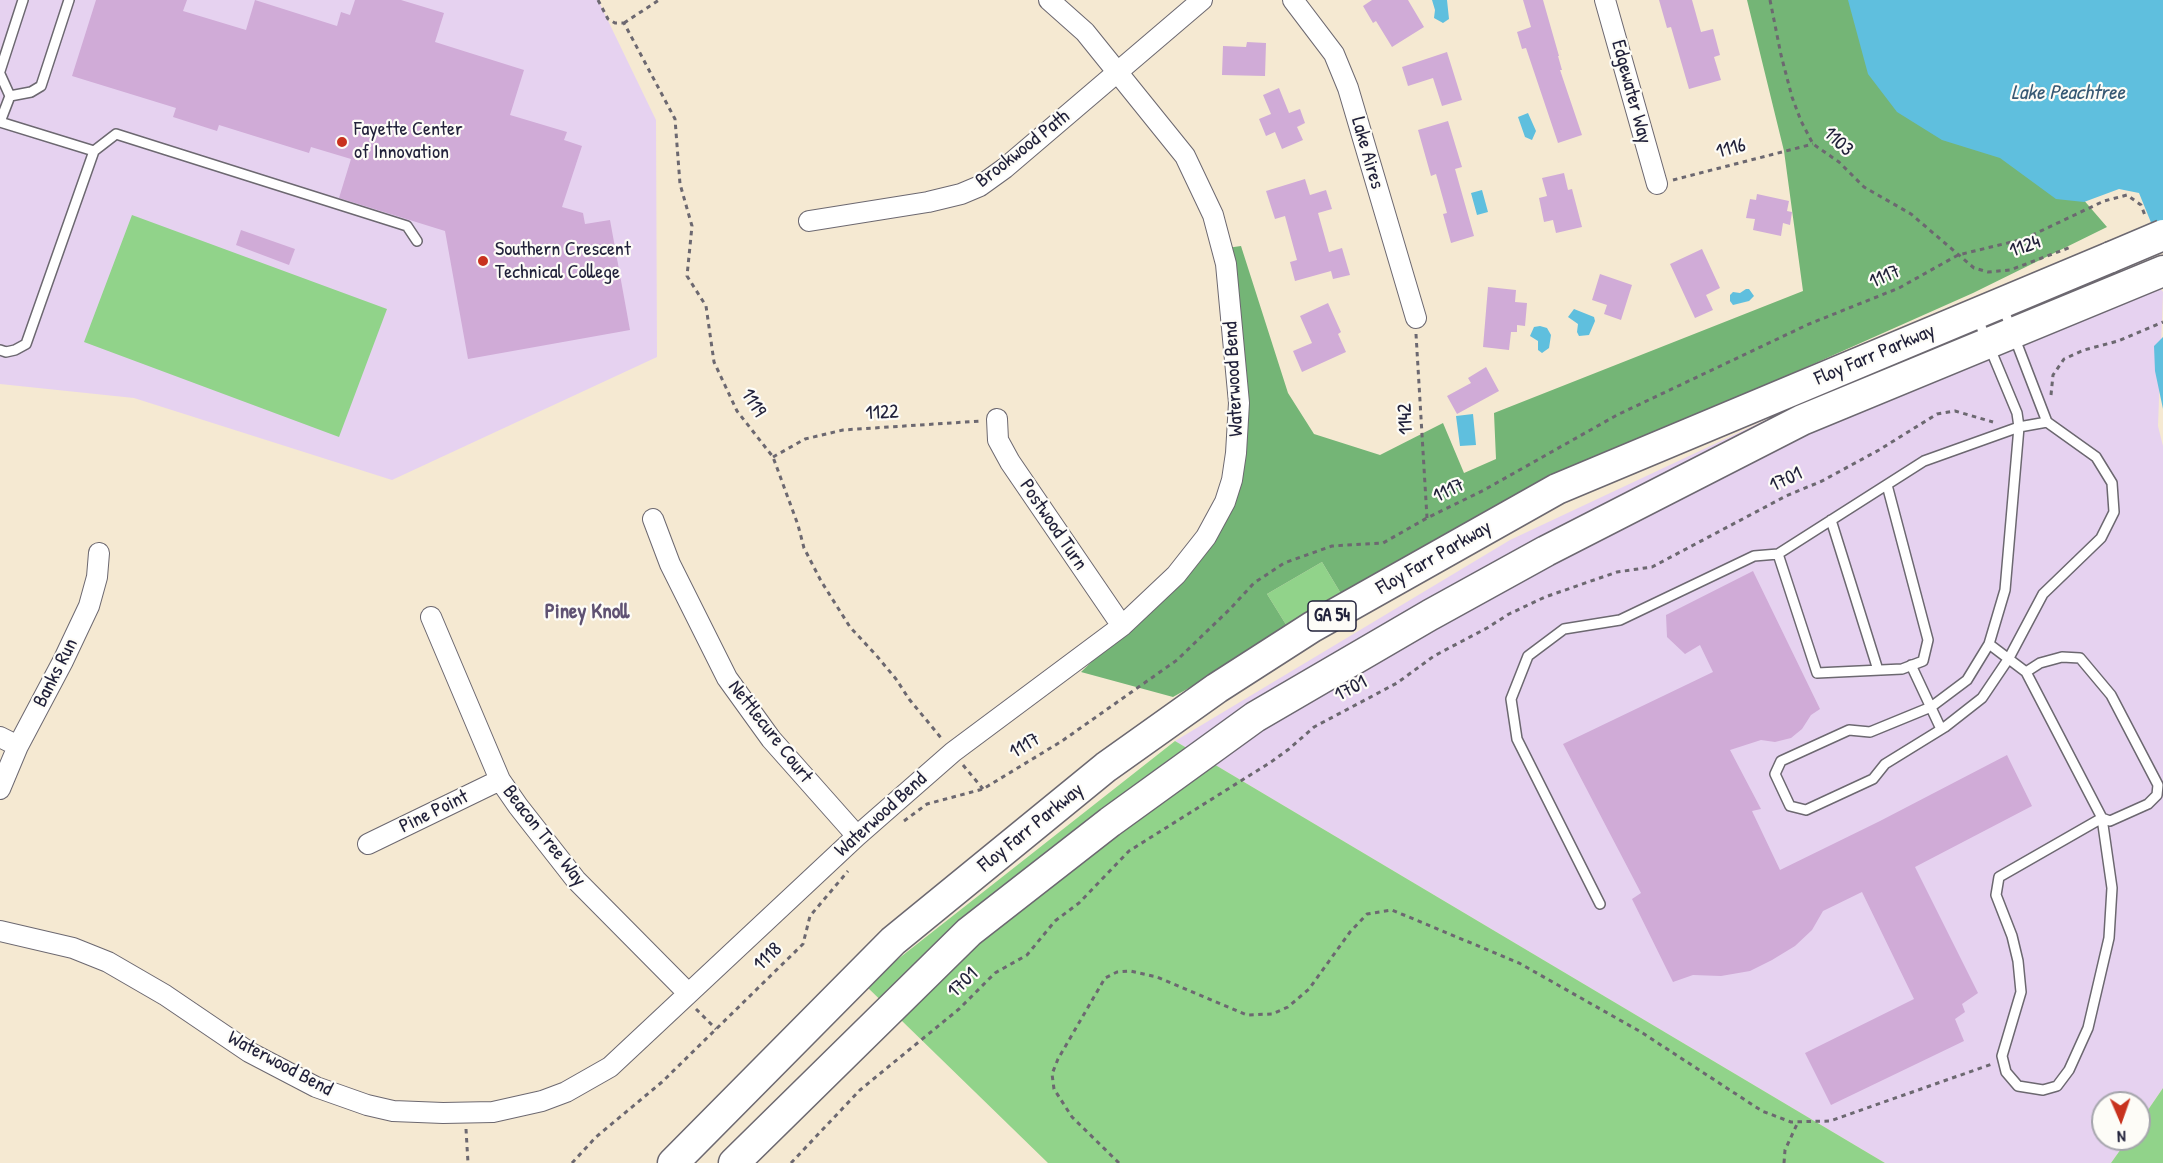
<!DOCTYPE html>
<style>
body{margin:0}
#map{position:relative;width:2163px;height:1163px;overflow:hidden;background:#f5e9d2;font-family:"Patrick Hand",sans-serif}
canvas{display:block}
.north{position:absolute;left:2091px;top:1091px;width:60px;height:60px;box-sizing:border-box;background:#fdfcf7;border:2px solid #a5a5ac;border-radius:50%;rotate:178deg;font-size:16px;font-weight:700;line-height:24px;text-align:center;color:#22223b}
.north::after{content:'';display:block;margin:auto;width:21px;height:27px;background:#c8321e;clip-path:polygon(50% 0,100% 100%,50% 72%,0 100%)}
</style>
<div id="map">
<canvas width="2163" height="1163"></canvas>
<div class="north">N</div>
</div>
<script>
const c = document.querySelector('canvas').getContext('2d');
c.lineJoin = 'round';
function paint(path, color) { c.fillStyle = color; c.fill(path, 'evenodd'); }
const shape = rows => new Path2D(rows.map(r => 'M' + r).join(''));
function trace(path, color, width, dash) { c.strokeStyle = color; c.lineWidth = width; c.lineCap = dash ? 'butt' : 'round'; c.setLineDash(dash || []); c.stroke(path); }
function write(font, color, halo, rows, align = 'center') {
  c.font = font + ' "Patrick Hand",sans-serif'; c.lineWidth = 4.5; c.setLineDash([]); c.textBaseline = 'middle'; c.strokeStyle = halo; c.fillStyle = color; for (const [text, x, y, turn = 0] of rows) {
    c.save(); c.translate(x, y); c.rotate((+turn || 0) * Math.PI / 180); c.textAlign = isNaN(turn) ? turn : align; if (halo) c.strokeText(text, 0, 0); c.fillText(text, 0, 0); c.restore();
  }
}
paint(shape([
 [0,0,598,0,656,120,657,357,392,480,134,398,0,384],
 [2140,266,2163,292,2158,426,2163,446,2163,1088,2139,1123,2139,1103,2103,1103,2103,1139,2128,1139,2111,1163,1885,1163,1175,741,1510,540,1868,372]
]), '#e6d2f0');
paint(shape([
 [132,215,387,309,339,437,84,342],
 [1322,562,1343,597,1290,631,1267,594],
 [1175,741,1885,1163,1048,1163,865,985],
 [2163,1088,2163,1163,2111,1163,2128,1139,2139,1139,2139,1123]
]), '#91d38a');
paint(shape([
 [1747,0,1869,0,2082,198,2107,227,1973,293,1710,410,1343,597,1322,562,1267,594,1290,631,1173,697,1081,672,1188,569,1230,504,1244,398,1227,248,1241,246,1288,393,1314,434,1380,455,1443,423,1464,473,1496,459,1494,413,1803,291,1784,151]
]), '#74b576');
paint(shape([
 [1432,0,1447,0,1449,19,1443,23,1434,18,1435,10],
 [1848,0,2163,0,2163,252,2139,193,2119,189,2084,202,2056,199,2000,158,1942,140,1897,112,1868,74],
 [1528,113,1536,131,1532,140,1525,137,1518,117],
 [1482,190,1488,212,1477,215,1471,193],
 [1746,289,1749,289,1754,296,1749,301,1733,305,1730,301,1730,295,1733,292,1740,293],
 [1574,309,1594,317,1595,321,1589,335,1579,336,1577,332,1578,324,1568,317],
 [1540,326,1547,328,1551,335,1549,348,1542,353,1538,350,1538,341,1530,336,1534,327],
 [2163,337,2163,409,2155,371,2154,346],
 [1473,414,1476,445,1460,446,1456,416]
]), '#5fbfde');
paint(shape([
 [96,0,187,0,183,11,246,30,255,0,337,26,341,12,350,15,355,0,401,0,444,13,435,42,524,70,510,115,567,132,564,140,582,146,562,207,583,213,585,224,610,220,630,330,468,359,445,231,339,198,351,159,311,147,309,153,219,125,217,131,173,117,176,108,72,76],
 [1372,0,1408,0,1424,27,1392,47,1376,21,1373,23,1363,6],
 [1523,0,1543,0,1559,56,1558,56,1562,70,1560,70,1582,135,1558,143,1526,48,1522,49,1517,32,1531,27],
 [1659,0,1692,0,1701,32,1713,29,1720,55,1714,57,1721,80,1689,89,1671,27,1667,28],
 [1247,42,1266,43,1265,76,1222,75,1223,46,1246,47],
 [1447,52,1462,100,1442,106,1433,78,1408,86,1402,67],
 [1279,88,1289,113,1300,109,1305,123,1297,127,1303,140,1282,149,1275,132,1266,136,1259,119,1271,114,1263,95],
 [1448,121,1462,167,1455,169,1474,236,1451,243,1443,214,1447,213,1436,174,1431,176,1418,130],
 [1564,173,1568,190,1572,189,1582,227,1556,233,1553,220,1544,222,1539,198,1547,196,1542,178],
 [1305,179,1310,195,1326,190,1332,209,1318,213,1329,252,1342,248,1350,275,1333,279,1331,271,1295,281,1290,262,1297,260,1285,216,1275,219,1266,191],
 [1757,194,1789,201,1787,211,1792,212,1790,225,1783,223,1781,236,1753,230,1755,219,1746,218,1750,199,1756,200],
 [241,230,295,249,289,265,236,245],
 [1702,249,1720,288,1706,295,1713,310,1695,318,1670,264],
 [1600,274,1632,285,1621,320,1604,314,1607,305,1592,300],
 [1488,287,1516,290,1515,302,1527,303,1525,326,1517,325,1517,332,1511,332,1509,350,1483,347],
 [1328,303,1341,332,1338,334,1346,352,1302,372,1293,351,1312,343,1300,316],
 [1486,367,1499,391,1457,414,1447,396,1471,383,1468,378],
 [1753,571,1820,709,1811,715,1802,729,1791,738,1775,742,1761,740,1730,750,1761,809,1752,811,1780,870,1880,821,2007,755,2032,806,1915,867,1978,993,1962,1004,1965,1012,1955,1019,1964,1041,1831,1105,1805,1053,1914,999,1862,892,1823,911,1812,930,1795,946,1772,960,1750,971,1721,976,1693,975,1673,982,1632,899,1641,893,1563,744,1713,672,1700,645,1685,654,1667,637,1666,615]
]), '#d0abd7');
const service = shape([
 [0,71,23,0],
 [0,74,10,96,0,122],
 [10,96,31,92,41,86,69,0],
 [0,122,94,151],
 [1977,317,2017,413,2019,427,2005,590,1989,644,1967,680,1931,707,1870,732,1849,730,1781,761,1775,774,1790,806,1806,810,1873,779,1885,764,1945,727,1982,698,2009,658,2043,594,2101,538,2114,512,2112,483,2096,457,2047,422,2002,305],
 [0,350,6,352,15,350,26,344,94,151,116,134,407,226,417,241],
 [1831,520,1878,670],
 [1778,554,1817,673,1902,669,1923,661,1928,640,1887,485],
 [1989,644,2026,672,2040,663,2062,657,2080,658,2111,695,2158,785,2157,795,2148,804,2110,821,2102,818,2026,672],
 [1911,665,1941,729],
 [2102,818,2112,888,2109,938,2088,1028,2069,1070,2057,1086,2043,1090,2018,1086,2006,1072,2002,1056,2021,992,2018,961,2012,936,1996,895,1999,877,2102,818],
 [1600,904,1517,739,1511,699,1528,656,1564,629,1620,620,1754,556,1778,554,1924,461,2019,427,2047,422]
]);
const minor = shape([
 [1293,0,1334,54,1348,88,1416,318],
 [1605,0,1657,184],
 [809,221,928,202,961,194,980,186,1005,168,1202,0],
 [997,419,998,440,1010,462,1122,626],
 [653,519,670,564,727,678,771,739,857,836],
 [431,617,500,780,518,806,576,880,688,993],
 [0,737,18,746],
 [0,789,18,746,63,661,89,606,97,577,99,553],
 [368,844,500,780],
 [0,931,73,948,108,962,165,995,249,1052,316,1087,367,1105,393,1111,443,1113,493,1112,542,1101,566,1092,610,1067,857,836,953,752,1122,626,1176,575,1206,537,1225,502,1232,480,1236,453,1239,403,1226,264,1213,215,1185,156,1085,32,1049,0]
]);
const primary = shape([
 [673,1163,893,941,1106,767,1217,688,1312,627,1557,489,2111,257],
 [734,1163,969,932,1110,822,1255,717,1430,615,1546,551,1802,420,2163,271]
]);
trace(service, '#6c6870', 12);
trace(minor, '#6c6870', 22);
trace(primary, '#6c6870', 33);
trace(shape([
 [598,0,608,19,615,23,624,23,675,119,680,184,692,226,687,276,706,306,714,362,737,411,773,457,798,525,804,548,821,581,850,627,876,655,896,679,909,699,942,739],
 [1770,0,1781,55,1792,97,1801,121,1813,144,1839,162,1864,187,1911,214,1974,268,1988,272,2010,270,2071,247],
 [624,23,659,0],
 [1673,180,1813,144],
 [1416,334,1427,518],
 [2051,395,2053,375,2064,359,2084,350,2118,341,2163,322],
 [773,457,805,439,843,430,981,421],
 [963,765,983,789],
 [904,821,927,804,983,789,1062,741,1177,660,1230,609,1254,583,1284,563,1332,546,1383,543,1427,518,1484,490,1617,415,1809,324,1899,288,1958,255,2024,239,2104,201,2127,195,2141,205,2146,218],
 [696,1009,716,1029],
 [466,1129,468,1163],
 [572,1163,596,1137,662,1082,803,944,810,916,848,871],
 [791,1163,860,1090,959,1009,995,973,1027,955,1055,921,1079,903,1129,851,1271,762,1289,749,1314,727,1397,683,1434,656,1487,628,1509,614,1545,597,1617,572,1652,567,1786,496,1822,481,1879,450,1937,414,1955,411,1993,422],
 [1119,1163,1072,1117,1054,1089,1052,1074,1058,1059,1105,978,1117,972,1130,971,1157,977,1247,1015,1272,1014,1288,1007,1309,989,1350,932,1367,914,1392,910,1519,963,1641,1032,1762,1111,1791,1122,1830,1121,1992,1064],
 [1784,1163,1785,1150,1798,1122]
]), '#6c6870', 3, [4.5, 4.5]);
trace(service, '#fff', 9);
trace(minor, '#fff', 20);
trace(primary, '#fff', 30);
const primaryBridge = shape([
 [2111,257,2163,235]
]);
trace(primaryBridge, '#6c6870', 33, []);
trace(primaryBridge, '#fff', 30);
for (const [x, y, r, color] of [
 [342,142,6,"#c8321e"],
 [483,261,6,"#c8321e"]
]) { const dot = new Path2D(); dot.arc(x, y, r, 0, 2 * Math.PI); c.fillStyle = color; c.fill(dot); trace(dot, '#fdfcf7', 2); }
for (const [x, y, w] of [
 [1332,616,48]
]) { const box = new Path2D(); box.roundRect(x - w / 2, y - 15, w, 30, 4.5); c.fillStyle = '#fdfcf7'; c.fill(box); trace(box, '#22223b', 1.5); }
write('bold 18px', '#22223b', null, [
 ["GA 54",1332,616]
]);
write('20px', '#22223b', '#fdfcf7', [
 ["Edgewater Way",1631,92,75],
 ["1103",1838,142,43],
 ["Brookwood Path",1023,149,-38],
 ["1116",1731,149,-15],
 ["Lake Aires",1367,153,74],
 ["1124",2025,247,-19],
 ["1117",1885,277,-24],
 ["Floy Farr Parkway",1875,355,-23],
 ["Waterwood Bend",1234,379,-93],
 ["1119",753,403,58],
 ["1122",882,413,-3],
 ["1142",1406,419,-93],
 ["1701",1786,480,-25],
 ["1117",1449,491,-26],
 ["Postwood Turn",1053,525,56],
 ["Floy Farr Parkway",1434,558,-30],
 ["Banks Run",56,673,-63],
 ["1701",1351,689,-28],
 ["Nettlecure Court",770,732,52],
 ["1117",1025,746,-31],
 ["Pine Point",434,812,-26],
 ["Waterwood Bend",881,815,-42],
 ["Floy Farr Parkway",1031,828,-39],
 ["Beacon Tree Way",544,836,52],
 ["1118",768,957,-44],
 ["1701",963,983,-44],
 ["Waterwood Bend",280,1064,28]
]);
write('20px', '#22223b', '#fdfcf7', [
 ["Fayette Center",354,130],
 ["of Innovation",354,153],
 ["Southern Crescent",495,250],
 ["Technical College",495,273]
], 'left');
write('italic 21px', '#375974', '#fdfcf7', [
 ["Lake Peachtree",2068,93]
]);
write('bold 21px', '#5f5272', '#fdfcf7', [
 ["Piney Knoll",587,612]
]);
</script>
